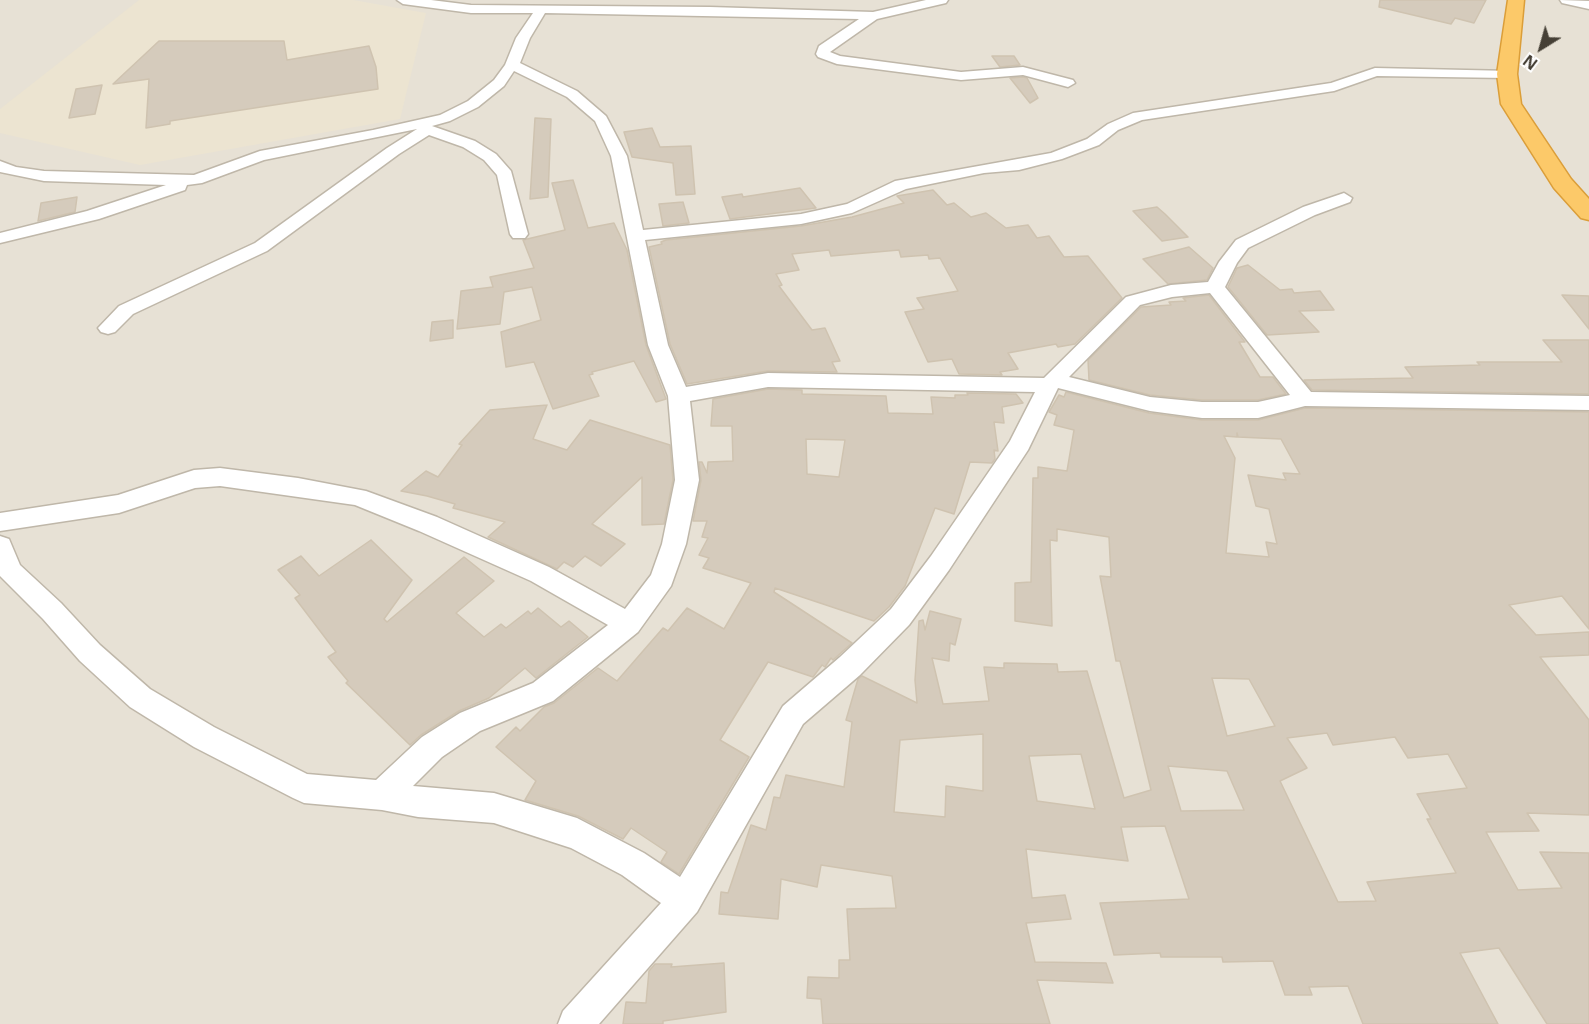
<!DOCTYPE html>
<style>
body{margin:0}
#map{position:relative;width:1589px;height:1024px;overflow:hidden;background:#f3efe7;font-family:"Open Sans",sans-serif}
canvas{display:block}
.north{position:absolute;left:1511px;top:18px;width:60px;height:60px;-webkit-text-stroke:4px #fff;paint-order:stroke;rotate:217deg;font-size:16px;font-weight:700;line-height:24px;text-align:center;color:#464036}
.north::after{content:'';display:block;margin:auto;width:21px;height:27px;background:#464036;clip-path:polygon(50% 0,100% 100%,50% 72%,0 100%)}
</style>
<div id="map">
<canvas width="1589" height="1024"></canvas>
<div class="north">N</div>
</div>
<script>
const c = document.querySelector('canvas').getContext('2d');
c.lineJoin = 'round';
function paint(path, color) { c.fillStyle = color; c.fill(path, 'evenodd'); }
const shape = rows => new Path2D(rows.map(r => 'M' + r).join(''));
function trace(path, color, width, dash) { c.strokeStyle = color; c.lineWidth = width; c.lineCap = dash ? 'butt' : 'round'; c.setLineDash(dash || []); c.stroke(path); }
paint(shape([
 [0,0,1589,0,1589,1024,0,1024]
]), '#e7e1d5');
paint(shape([
 [139,0,353,0,426,13,400,119,140,165,0,133,0,109]
]), '#ece4d1');
const building = shape([
 [1380,0,1486,0,1474,23,1455,18,1451,24,1379,7,1380,0],
 [159,41,284,41,287,60,369,46,376,67,378,89,170,121,170,124,146,128,149,79,113,84,159,41],
 [992,56,1014,56,1020,65,1000,67,992,56],
 [1023,77,1027,78,1038,98,1030,103,1010,78,1023,77],
 [102,85,95,114,69,118,76,89,102,85],
 [535,118,551,119,548,197,530,199,535,118],
 [652,128,660,147,691,146,695,194,676,195,673,163,632,157,624,132,652,128],
 [573,180,588,228,614,223,627,250,646,345,666,399,656,402,634,361,592,372,593,374,589,375,599,396,553,409,534,362,506,367,501,332,541,320,532,287,504,292,500,324,457,329,461,291,493,287,490,277,534,268,523,240,565,230,552,183,573,180],
 [800,188,816,208,730,219,722,197,742,194,743,197,800,188],
 [933,190,947,205,954,203,971,217,986,213,1006,228,1028,225,1037,238,1049,236,1064,257,1088,256,1122,298,1075,344,1058,347,1056,344,1008,353,1018,369,1000,372,1002,375,959,374,952,359,928,362,905,312,924,309,917,298,958,291,940,258,929,259,928,255,901,257,899,250,831,256,829,250,792,254,799,270,776,274,782,285,779,286,812,330,825,328,840,361,832,362,837,372,768,371,687,384,670,344,649,247,662,244,661,242,666,240,801,226,852,217,904,203,897,196,933,190],
 [77,197,75,212,38,221,41,203,77,197],
 [683,202,689,223,663,226,659,204,683,202],
 [1157,207,1165,214,1188,237,1162,241,1133,211,1157,207],
 [1189,247,1213,268,1207,280,1168,284,1143,259,1189,247],
 [1248,265,1280,290,1292,289,1294,293,1320,291,1334,310,1299,311,1319,332,1267,335,1228,287,1237,268,1248,265],
 [1209,295,1245,342,1239,342,1260,377,1273,377,1286,394,1258,400,1202,400,1150,395,1089,380,1088,360,1141,307,1171,305,1169,302,1186,301,1183,298,1209,295],
 [1562,295,1589,296,1589,329,1562,295],
 [453,320,453,338,430,341,432,322,453,320],
 [1543,340,1589,340,1589,394,1312,390,1304,380,1413,378,1405,367,1480,365,1477,362,1562,362,1543,340],
 [768,389,802,390,802,394,886,396,888,413,933,414,931,397,955,398,955,395,968,395,967,393,1016,394,1023,403,1002,407,1004,423,994,422,998,451,994,450,995,459,992,463,970,462,954,514,935,508,905,586,889,607,874,621,775,588,774,592,852,643,833,660,831,658,825,667,822,665,813,677,768,662,720,740,749,757,679,874,661,862,667,852,631,828,623,839,578,816,525,800,536,781,496,747,516,727,520,731,544,707,554,703,598,668,617,681,663,628,668,631,687,608,724,629,751,583,703,568,709,558,699,555,708,538,702,537,707,521,693,521,701,480,699,462,702,462,707,473,708,462,733,461,732,426,711,426,713,399,768,389],
 [806,439,845,440,839,477,807,474,806,439],
 [1066,392,1149,413,1202,420,1258,420,1305,408,1589,412,1589,629,1562,596,1509,605,1536,635,1589,632,1589,655,1540,657,1589,720,1589,815,1527,813,1539,831,1486,832,1518,890,1562,888,1540,852,1589,853,1589,1024,1547,1024,1499,948,1460,953,1498,1024,1363,1024,1348,986,1309,987,1312,995,1285,995,1273,961,1223,962,1222,957,1161,957,1160,953,1114,955,1100,903,1189,899,1165,826,1121,827,1128,861,1026,849,1032,898,1065,895,1071,919,1026,923,1035,962,1106,963,1113,983,1037,980,1050,1024,823,1024,821,999,807,998,808,977,839,978,839,960,850,960,847,909,896,908,892,876,821,865,817,887,781,879,778,919,719,914,721,892,728,893,751,825,766,830,774,797,780,798,786,775,844,787,852,722,846,720,858,679,862,676,917,703,915,680,919,621,923,620,925,630,930,611,961,619,955,645,950,643,949,661,932,658,943,704,989,701,984,667,1004,668,1004,663,1057,664,1058,672,1087,671,1124,798,1151,790,1120,661,1116,661,1100,576,1111,577,1109,537,1057,529,1057,541,1050,540,1052,626,1015,621,1015,583,1031,582,1033,478,1038,478,1038,467,1067,471,1074,430,1054,425,1057,415,1049,412,1059,395,1064,397,1066,392],
 [1237,433,1238,437,1281,439,1300,474,1283,473,1286,480,1248,475,1256,506,1269,509,1277,544,1266,542,1269,557,1226,553,1235,458,1224,436,1237,437,1237,433],
 [1212,678,1249,679,1275,726,1227,736,1212,678],
 [1327,733,1333,745,1395,737,1408,758,1448,754,1467,788,1417,794,1431,819,1427,819,1456,873,1367,882,1376,901,1338,902,1280,781,1307,768,1287,738,1327,733],
 [983,734,983,791,946,786,945,817,894,812,900,740,983,734],
 [1081,754,1095,809,1037,801,1029,756,1081,754],
 [1168,766,1227,771,1244,810,1181,811,1168,766],
 [547,405,533,439,567,450,590,420,670,445,673,480,664,524,642,525,642,477,592,524,625,544,601,566,585,556,573,567,564,562,557,569,488,537,505,522,453,508,455,504,427,496,401,491,426,471,438,477,462,445,459,444,490,410,547,405],
 [371,540,412,580,384,619,387,622,464,557,494,581,456,613,484,637,501,624,506,628,528,611,531,614,538,608,561,627,569,621,588,637,536,678,525,668,489,698,459,711,421,735,410,745,346,683,348,681,328,657,336,652,295,598,300,595,278,570,301,556,319,576,371,540],
 [724,963,726,1012,663,1021,663,1024,623,1024,626,1002,646,1003,649,971,655,964,672,964,671,967,724,963]
]);
paint(building, '#d5cbbc');
trace(building, '#cfc3b0', 1.5);
const minor = shape([
 [397,0,431,0,471,5,710,7,873,12,926,0,948,0,946,3,877,19,830,52,840,56,961,72,1023,67,1073,80,1075,83,1068,87,1023,75,961,80,837,64,818,57,816,54,819,46,859,19,545,13,530,38,520,63,577,91,606,116,627,156,643,230,801,214,847,204,895,181,1051,153,1087,139,1108,124,1133,113,1331,83,1375,68,1512,71,1514,74,1512,77,1507,78,1377,76,1334,91,1142,120,1118,130,1099,145,1062,159,1019,170,984,173,906,189,852,213,801,224,645,240,668,345,686,387,768,373,1044,378,1126,297,1171,285,1208,282,1219,262,1236,240,1303,207,1344,193,1352,198,1350,202,1315,215,1248,248,1237,263,1225,287,1311,392,1589,396,1589,410,1305,406,1258,418,1202,418,1150,411,1058,388,1028,450,949,570,909,625,860,675,803,724,697,912,599,1024,558,1024,563,1011,661,903,622,875,571,848,494,823,418,817,382,810,304,803,293,798,194,747,130,707,80,661,43,619,0,576,0,536,9,539,20,565,61,603,100,645,150,689,214,727,307,774,376,780,422,737,460,713,533,683,608,625,531,581,419,531,355,505,220,486,195,488,119,513,0,531,0,513,118,495,194,470,220,468,298,478,366,491,437,517,549,567,625,609,651,575,662,544,675,480,668,396,648,345,611,156,595,121,567,97,514,71,504,86,478,107,450,121,432,126,475,141,496,154,511,171,528,234,525,238,513,238,510,234,497,175,484,160,463,147,429,135,399,154,267,251,133,314,115,332,108,334,101,332,98,328,119,306,255,243,387,148,417,129,264,160,202,183,187,185,185,190,99,219,0,243,0,233,87,211,166,185,44,181,0,172,0,161,16,167,44,171,194,175,260,151,373,130,440,115,468,101,494,80,505,65,516,38,533,13,471,13,403,4,397,0],
 [1210,293,1290,395,1258,402,1202,402,1150,397,1069,377,1140,305,1172,297,1210,293],
 [768,387,1035,392,1010,441,931,556,891,609,840,657,783,706,680,877,644,853,577,818,494,793,413,786,442,757,480,731,553,701,638,632,671,586,686,544,699,480,690,401,768,387],
 [1560,0,1589,1,1589,9,1562,3,1560,0]
]);
const highway = shape([
 [1508,0,1524,0,1517,74,1521,104,1571,179,1589,199,1589,220,1581,218,1554,188,1501,104,1497,74,1508,0]
]);
trace(minor, '#bfb7a9', 3);
trace(highway, '#db9e39', 3);
paint(minor, '#fff');
paint(highway, '#fcc969');
</script>
